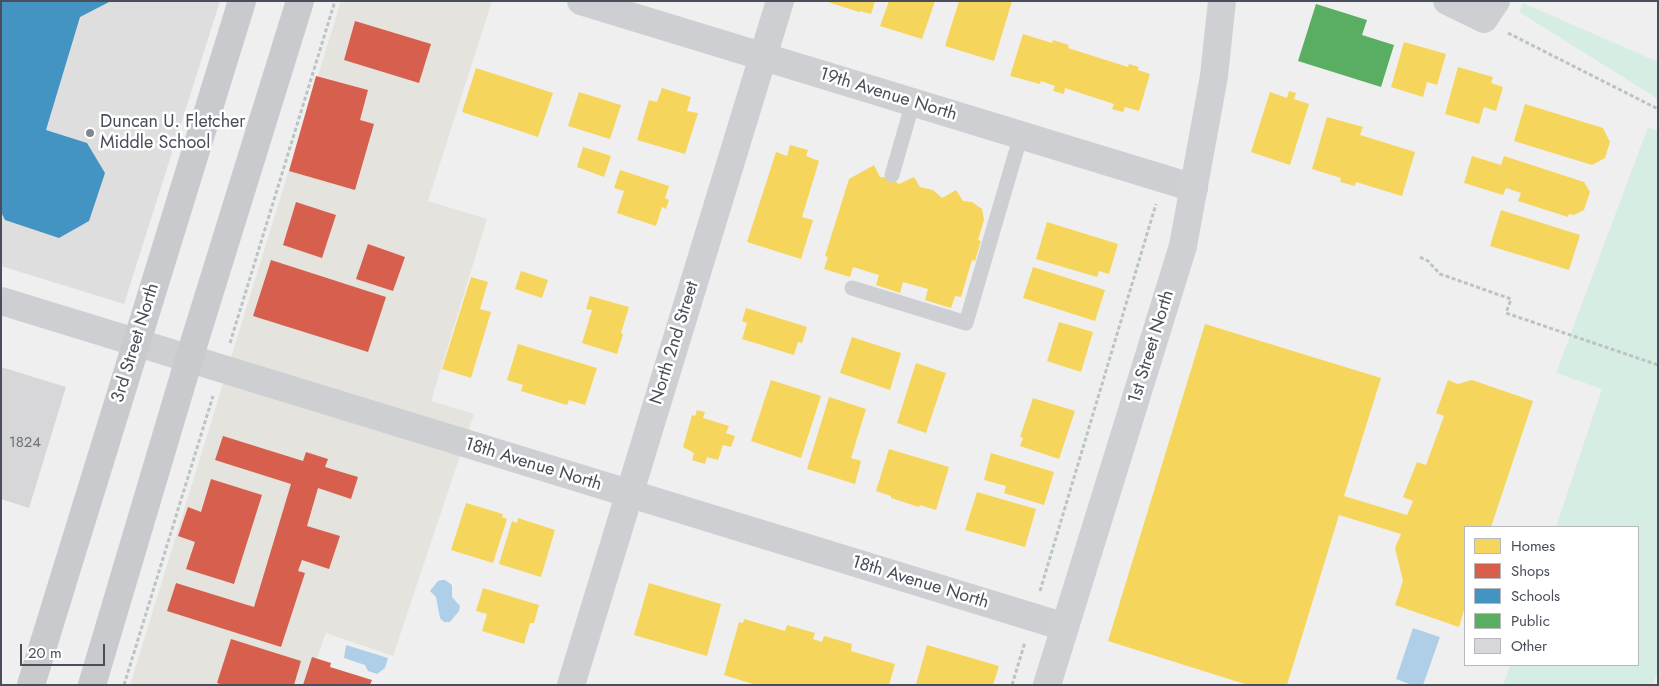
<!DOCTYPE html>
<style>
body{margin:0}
#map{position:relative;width:1659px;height:686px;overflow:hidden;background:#f0efef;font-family:Jost,sans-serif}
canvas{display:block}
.frame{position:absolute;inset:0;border:2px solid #484e5a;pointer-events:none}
.legend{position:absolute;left:1464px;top:526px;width:175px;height:140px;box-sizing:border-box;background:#fff;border:1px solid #b6b8bd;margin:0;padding:6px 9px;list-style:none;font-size:15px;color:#484e5a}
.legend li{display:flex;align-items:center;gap:10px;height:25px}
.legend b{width:25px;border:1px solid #b6b8bd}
.scale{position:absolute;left:20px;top:644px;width:85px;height:22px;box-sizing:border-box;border:2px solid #484e5a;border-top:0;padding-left:6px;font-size:15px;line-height:18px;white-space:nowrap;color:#484e5a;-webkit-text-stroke:4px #fff;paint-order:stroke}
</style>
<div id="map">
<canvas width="1659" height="686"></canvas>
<div class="frame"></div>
<ul class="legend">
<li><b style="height:14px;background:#f6d55c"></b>Homes</li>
<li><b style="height:14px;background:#d6604d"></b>Shops</li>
<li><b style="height:14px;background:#4393c3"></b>Schools</li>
<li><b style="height:14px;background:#5aae61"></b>Public</li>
<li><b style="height:14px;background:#d7d7d9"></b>Other</li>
</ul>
<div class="scale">20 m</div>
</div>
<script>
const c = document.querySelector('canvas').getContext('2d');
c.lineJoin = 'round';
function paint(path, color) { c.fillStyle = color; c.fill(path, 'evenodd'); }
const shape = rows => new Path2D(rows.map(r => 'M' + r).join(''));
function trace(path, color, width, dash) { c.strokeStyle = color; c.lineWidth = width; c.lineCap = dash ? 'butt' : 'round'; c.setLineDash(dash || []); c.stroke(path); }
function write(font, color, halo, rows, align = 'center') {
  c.font = font + ' Jost,sans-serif'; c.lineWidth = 5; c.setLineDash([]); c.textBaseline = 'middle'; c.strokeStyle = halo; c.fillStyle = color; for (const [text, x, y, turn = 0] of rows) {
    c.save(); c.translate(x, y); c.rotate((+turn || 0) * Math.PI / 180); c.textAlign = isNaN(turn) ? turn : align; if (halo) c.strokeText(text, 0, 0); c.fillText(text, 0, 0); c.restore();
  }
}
paint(shape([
 [341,1,492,1,428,201,487,219,431,401,474,414,393,656,326,633,307,685,130,685]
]), '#e5e3dd');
paint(shape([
 [1,1,220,1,124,304,1,266]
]), '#dedede');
paint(shape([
 [1523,3,1658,62,1658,99,1519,12],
 [1648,127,1658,131,1658,670,1653,685,1503,685,1510,665,1638,665,1638,527,1556,527,1602,389,1556,373]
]), '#d6ede3');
paint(shape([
 [442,580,445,580,452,585,452,597,460,606,459,611,450,622,444,622,440,618,436,597,430,591,438,581],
 [1413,628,1440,637,1423,685,1412,685,1396,679],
 [346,645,388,658,385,668,377,674,368,671,365,665,344,658]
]), '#aecfe7');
paint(shape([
 [825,1,875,1,871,14,860,11,859,12],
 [889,1,935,1,922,39,880,26],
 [959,1,1012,1,994,61,945,46],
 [1023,34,1052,43,1053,40,1069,45,1068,48,1128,67,1129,64,1139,67,1138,70,1150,74,1139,111,1125,107,1123,112,1112,109,1114,104,1065,88,1064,94,1053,91,1055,86,1041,81,1040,84,1010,76],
 [1404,42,1446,54,1437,85,1427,82,1423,97,1391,87],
 [1458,67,1493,77,1491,83,1503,87,1496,111,1484,107,1479,124,1445,114],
 [476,68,553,93,538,137,462,112],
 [662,88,691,97,687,111,698,113,685,154,637,140,649,100,657,102],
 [1289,91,1296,93,1294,99,1309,104,1290,165,1251,152,1270,92,1287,98],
 [579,92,621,105,610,139,568,126],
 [1525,104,1603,128,1610,142,1605,158,1592,165,1514,141],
 [1327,117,1363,127,1360,135,1415,152,1402,196,1356,182,1355,186,1340,182,1341,178,1312,169],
 [790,145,808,150,806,156,819,161,802,217,813,220,801,259,747,242,776,152,787,156],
 [583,147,611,156,604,177,577,167],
 [1472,156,1501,165,1504,156,1584,182,1590,192,1584,210,1574,215,1569,214,1568,217,1518,201,1521,193,1506,188,1503,195,1464,183],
 [874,165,880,177,891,178,899,184,914,177,920,187,933,190,942,198,956,190,963,201,972,202,982,209,984,220,978,240,981,241,975,261,972,260,961,297,955,296,951,308,925,300,928,289,903,282,900,293,876,285,879,275,853,267,850,277,824,269,828,257,825,256,849,179],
 [620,170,669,186,665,198,669,200,666,209,662,207,656,226,617,213,624,191,614,188],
 [1501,210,1580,235,1569,270,1490,246],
 [1047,222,1118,244,1109,274,1099,271,1097,277,1036,259],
 [1033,267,1105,290,1095,321,1023,298],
 [521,271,548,280,542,298,515,289],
 [471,277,488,282,480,309,491,312,471,378,442,369],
 [590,296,629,307,621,333,623,334,617,354,582,343,592,310,586,309],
 [746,308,807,327,802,343,798,342,794,355,742,339,747,323,742,321],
 [1059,322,1093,332,1081,372,1047,361],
 [1205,324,1381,378,1344,496,1407,515,1413,501,1403,497,1417,462,1426,465,1444,416,1436,413,1448,380,1458,384,1472,380,1533,401,1491,527,1465,527,1465,607,1459,627,1395,605,1403,581,1395,548,1401,534,1339,515,1287,685,1248,685,1108,641],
 [852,337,901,353,890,390,840,373],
 [518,344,597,368,585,405,569,400,567,405,521,391,523,385,507,380],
 [916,363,946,373,926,433,897,423],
 [771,380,821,396,801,458,751,441],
 [829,397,866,409,851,458,861,461,855,484,807,469],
 [1033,398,1075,411,1059,459,1020,446,1023,438,1020,437],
 [697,410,705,412,703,418,729,426,726,433,735,436,731,447,723,445,718,460,707,457,705,464,692,460,694,453,683,447,692,415,695,416],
 [889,449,949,467,936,510,920,505,919,507,891,498,891,496,876,491],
 [991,453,1054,472,1044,505,1004,493,1006,486,984,480],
 [977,492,1036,509,1025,547,965,530],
 [466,503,503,514,502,517,507,519,493,563,451,550],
 [518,518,555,530,541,577,499,564,512,521,517,523],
 [649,583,721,604,707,656,634,635],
 [483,588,539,605,534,623,530,623,524,644,482,631,487,614,476,611],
 [744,619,785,631,787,625,815,633,813,639,822,642,824,636,852,644,851,651,895,664,889,685,756,685,724,675,739,622,743,623],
 [927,645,999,666,993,685,916,684]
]), '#f6d55c');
paint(shape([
 [355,21,431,44,419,83,344,60],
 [316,76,368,90,360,120,374,124,355,190,289,171],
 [296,202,336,215,322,258,283,245],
 [368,244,405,257,393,291,356,279],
 [271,260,386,297,368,352,253,316],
 [223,436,303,461,306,452,328,459,325,467,358,477,351,499,318,488,307,526,340,536,329,569,302,560,298,571,305,573,281,647,167,611,176,583,254,607,291,484,215,460],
 [211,479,262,495,234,584,186,569,195,542,178,536,188,507,201,512],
 [231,639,301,661,294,685,223,685,217,683],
 [312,657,331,663,330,667,372,680,370,685,303,685]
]), '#d6604d');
paint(shape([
 [1,1,111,1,80,17,46,130,87,143,105,173,89,221,59,238,5,220,1,212]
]), '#4393c3');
paint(shape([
 [1316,4,1367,20,1362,35,1394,45,1381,87,1298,61]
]), '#5aae61');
paint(shape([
 [1,367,66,387,29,508,1,499]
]), '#d7d7d9');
trace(shape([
 [1508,33,1658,109],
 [1420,257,1428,261,1440,274,1511,299,1506,313,1658,365],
 [230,343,335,1],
 [1040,591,1156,204],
 [124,685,213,396],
 [1012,685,1025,642]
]), '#bac4c4', 3, [4, 2.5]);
trace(shape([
 [892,175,913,102],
 [852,288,966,323,1021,135]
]), '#cecfd2', 15);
trace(shape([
 [581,1,1194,188],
 [1447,1,1484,19,1496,1],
 [1,301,1065,627],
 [571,685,780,1]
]), '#cecfd2', 28);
trace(shape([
 [1047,685,1183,246,1214,76,1222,1]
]), '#ced0d3', 28);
trace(shape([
 [31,685,242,1],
 [92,685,189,359,300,1]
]), '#c8cace', 28);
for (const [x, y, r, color] of [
 [90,133,5,"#83868e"]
]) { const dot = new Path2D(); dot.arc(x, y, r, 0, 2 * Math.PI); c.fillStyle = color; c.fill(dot); trace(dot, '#fff', 2); }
write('15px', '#6d727b', null, [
 ["1824",25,443]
]);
write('18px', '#484e5a', '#fff', [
 ["19th Avenue North",888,95,17],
 ["3rd Street North",136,343,-73],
 ["North 2nd Street",675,343,-73],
 ["1st Street North",1152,347,-73],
 ["18th Avenue North",533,465,17],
 ["18th Avenue North",920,583,17]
]);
write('18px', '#484e5a', '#fff', [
 ["Duncan U. Fletcher",100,123],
 ["Middle School",100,144]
], 'left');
</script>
